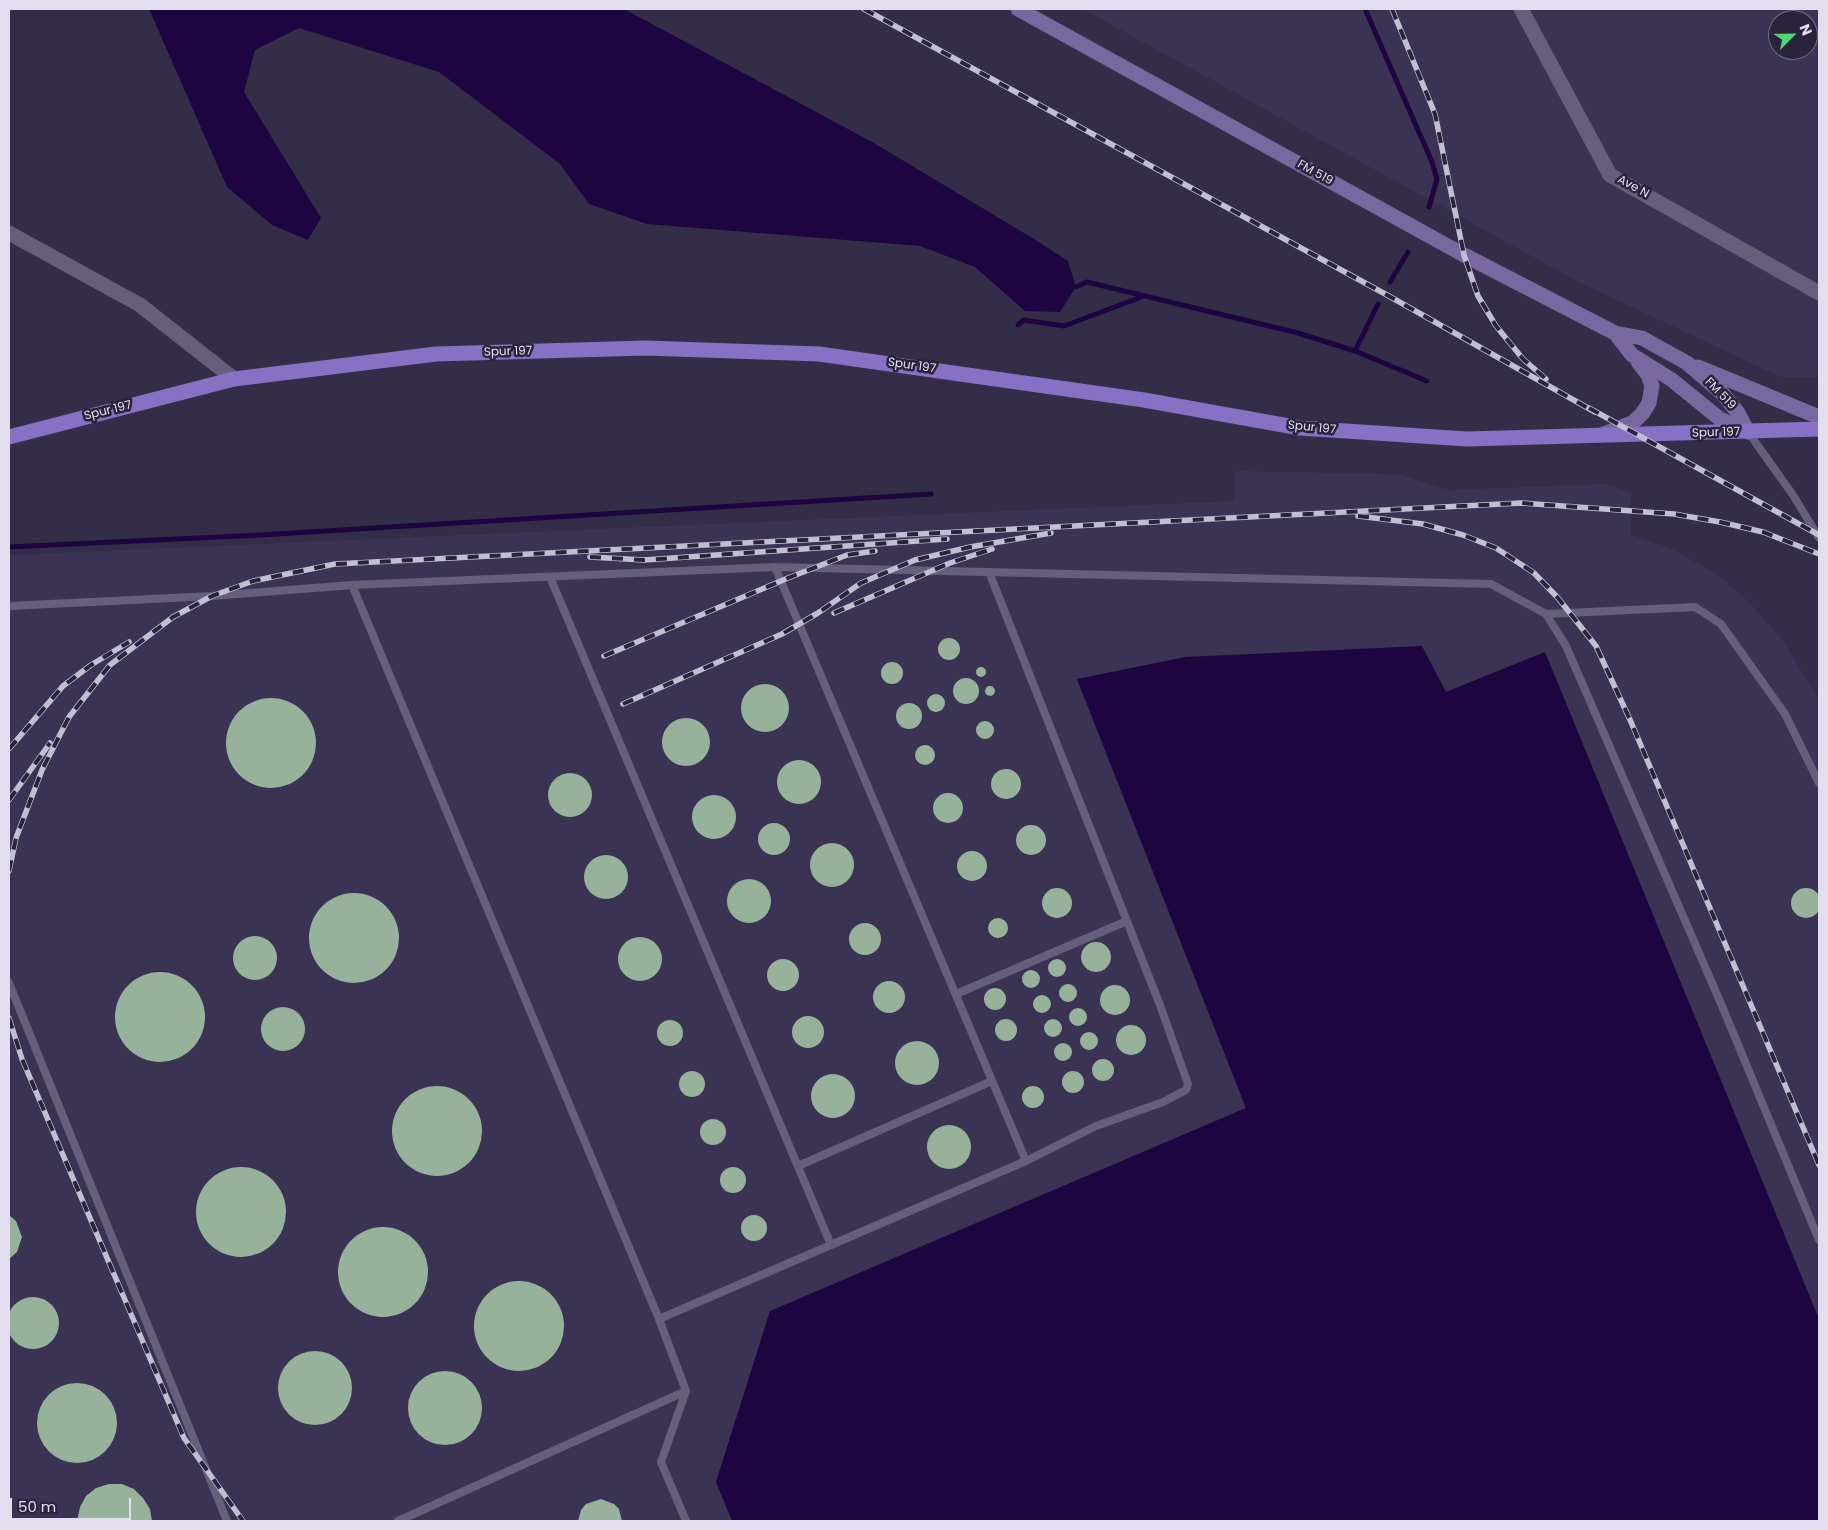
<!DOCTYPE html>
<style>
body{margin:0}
#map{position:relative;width:1828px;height:1530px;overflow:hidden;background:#332d47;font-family:Poppins,sans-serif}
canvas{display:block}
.frame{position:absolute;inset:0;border:10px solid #e2deef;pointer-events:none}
.north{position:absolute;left:1768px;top:10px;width:50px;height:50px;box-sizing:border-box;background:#29233c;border:1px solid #736e84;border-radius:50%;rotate:67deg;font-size:14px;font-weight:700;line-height:20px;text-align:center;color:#e2deef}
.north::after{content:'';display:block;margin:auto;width:18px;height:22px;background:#4fd675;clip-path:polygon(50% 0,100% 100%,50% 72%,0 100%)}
.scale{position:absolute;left:10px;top:1498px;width:121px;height:22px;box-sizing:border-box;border:2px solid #e2deef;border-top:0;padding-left:6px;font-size:15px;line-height:18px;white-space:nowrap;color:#e2deef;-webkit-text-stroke:4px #29233c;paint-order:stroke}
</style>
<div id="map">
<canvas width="1828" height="1530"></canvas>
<div class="frame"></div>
<div class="north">N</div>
<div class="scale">50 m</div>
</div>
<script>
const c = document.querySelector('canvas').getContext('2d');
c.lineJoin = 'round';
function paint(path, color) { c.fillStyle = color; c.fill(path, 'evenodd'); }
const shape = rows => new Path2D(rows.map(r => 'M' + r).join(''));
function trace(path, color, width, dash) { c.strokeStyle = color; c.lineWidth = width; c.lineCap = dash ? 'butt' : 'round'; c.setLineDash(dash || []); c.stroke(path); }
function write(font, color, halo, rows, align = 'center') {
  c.font = font + ' Poppins,sans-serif'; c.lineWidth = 5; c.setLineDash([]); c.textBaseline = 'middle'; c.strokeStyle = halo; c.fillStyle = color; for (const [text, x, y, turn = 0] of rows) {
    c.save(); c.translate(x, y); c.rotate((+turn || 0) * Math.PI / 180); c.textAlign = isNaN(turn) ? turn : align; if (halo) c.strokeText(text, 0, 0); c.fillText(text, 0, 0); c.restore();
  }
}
paint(shape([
 [1083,9,1819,9,1819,377,1781,377,1577,281],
 [1778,20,1808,20,1808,50,1778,50],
 [1235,471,1397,474,1449,490,1604,484,1631,492,1631,535,1670,548,1717,574,1750,603,1784,642,1817,696,1819,695,1819,1319,1545,652,1445,692,1077,680,1246,1108,770,1311,716,1482,732,1521,9,1521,9,555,1234,501]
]), '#3b3354');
paint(shape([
 [149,9,624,9,874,143,1034,239,1068,261,1076,287,1060,312,1025,311,975,267,920,246,647,224,589,204,560,164,439,72,299,28,255,50,244,92,321,218,308,240,272,225,227,187],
 [1422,646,1446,692,1545,652,1819,1319,1819,1521,732,1521,716,1482,770,1311,1246,1108,1077,679,1185,657]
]), '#1e0541');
trace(shape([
 [1365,9,1432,162,1437,179,1429,207],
 [1390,282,1408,252],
 [1076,287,1087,282,1298,333,1355,351,1427,381],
 [1018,325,1024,320,1064,326,1144,296],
 [1355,351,1378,304],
 [9,547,260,535,931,494]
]), '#1e0541', 5);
paint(shape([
 '938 649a11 11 0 1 1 22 0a11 11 0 1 1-22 0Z',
 '881 673a11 11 0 1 1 22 0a11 11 0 1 1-22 0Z',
 '976 672a5 5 0 1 1 10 0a5 5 0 1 1-10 0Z',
 '953 691a13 13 0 1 1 26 0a13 13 0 1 1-26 0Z',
 '741 708a24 24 0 1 1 48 0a24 24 0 1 1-48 0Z',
 '985 691a5 5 0 1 1 10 0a5 5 0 1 1-10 0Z',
 '927 703a9 9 0 1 1 18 0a9 9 0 1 1-18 0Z',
 '226 743a45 45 0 1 1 90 0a45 45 0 1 1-90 0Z',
 '896 716a13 13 0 1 1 26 0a13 13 0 1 1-26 0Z',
 '662 742a24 24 0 1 1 48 0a24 24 0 1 1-48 0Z',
 '976 730a9 9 0 1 1 18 0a9 9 0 1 1-18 0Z',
 '915 755a10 10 0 1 1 20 0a10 10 0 1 1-20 0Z',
 '777 782a22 22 0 1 1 44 0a22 22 0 1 1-44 0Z',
 '991 784a15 15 0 1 1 30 0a15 15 0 1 1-30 0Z',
 '548 795a22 22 0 1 1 44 0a22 22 0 1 1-44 0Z',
 '933 808a15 15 0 1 1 30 0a15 15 0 1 1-30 0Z',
 '692 817a22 22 0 1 1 44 0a22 22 0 1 1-44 0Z',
 '758 839a16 16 0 1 1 32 0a16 16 0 1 1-32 0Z',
 '1016 840a15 15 0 1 1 30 0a15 15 0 1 1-30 0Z',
 '810 865a22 22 0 1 1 44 0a22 22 0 1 1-44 0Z',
 '957 866a15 15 0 1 1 30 0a15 15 0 1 1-30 0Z',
 '584 877a22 22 0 1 1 44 0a22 22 0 1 1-44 0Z',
 '727 901a22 22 0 1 1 44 0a22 22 0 1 1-44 0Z',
 '1042 903a15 15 0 1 1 30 0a15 15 0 1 1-30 0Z',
 '1791 903a15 15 0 1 1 30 0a15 15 0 1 1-30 0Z',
 '309 938a45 45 0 1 1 90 0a45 45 0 1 1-90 0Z',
 '988 928a10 10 0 1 1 20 0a10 10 0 1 1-20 0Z',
 '849 939a16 16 0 1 1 32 0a16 16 0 1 1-32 0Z',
 '233 958a22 22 0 1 1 44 0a22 22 0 1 1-44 0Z',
 '618 959a22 22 0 1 1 44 0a22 22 0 1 1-44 0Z',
 '1081 957a15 15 0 1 1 30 0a15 15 0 1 1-30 0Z',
 '1048 968a9 9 0 1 1 18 0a9 9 0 1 1-18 0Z',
 '767 975a16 16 0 1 1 32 0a16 16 0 1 1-32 0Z',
 '1022 979a9 9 0 1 1 18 0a9 9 0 1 1-18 0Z',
 '115 1017a45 45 0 1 1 90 0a45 45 0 1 1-90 0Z',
 '873 997a16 16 0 1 1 32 0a16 16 0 1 1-32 0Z',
 '1059 993a9 9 0 1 1 18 0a9 9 0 1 1-18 0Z',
 '1100 1000a15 15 0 1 1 30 0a15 15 0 1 1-30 0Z',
 '984 999a11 11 0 1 1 22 0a11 11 0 1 1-22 0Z',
 '1033 1004a9 9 0 1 1 18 0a9 9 0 1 1-18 0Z',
 '261 1029a22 22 0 1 1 44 0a22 22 0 1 1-44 0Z',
 '1069 1017a9 9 0 1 1 18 0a9 9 0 1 1-18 0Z',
 '792 1032a16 16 0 1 1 32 0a16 16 0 1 1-32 0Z',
 '995 1030a11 11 0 1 1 22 0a11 11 0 1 1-22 0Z',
 '1044 1028a9 9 0 1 1 18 0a9 9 0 1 1-18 0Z',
 '657 1033a13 13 0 1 1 26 0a13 13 0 1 1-26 0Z',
 '1116 1040a15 15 0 1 1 30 0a15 15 0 1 1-30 0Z',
 '1080 1041a9 9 0 1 1 18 0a9 9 0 1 1-18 0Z',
 '895 1063a22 22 0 1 1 44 0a22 22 0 1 1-44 0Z',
 '1054 1052a9 9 0 1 1 18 0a9 9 0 1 1-18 0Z',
 '1092 1070a11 11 0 1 1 22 0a11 11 0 1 1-22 0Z',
 '1062 1082a11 11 0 1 1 22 0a11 11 0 1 1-22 0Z',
 '679 1084a13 13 0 1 1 26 0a13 13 0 1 1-26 0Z',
 '811 1096a22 22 0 1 1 44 0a22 22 0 1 1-44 0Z',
 '1022 1097a11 11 0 1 1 22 0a11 11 0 1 1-22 0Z',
 '392 1131a45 45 0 1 1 90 0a45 45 0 1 1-90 0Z',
 '700 1132a13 13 0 1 1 26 0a13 13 0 1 1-26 0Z',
 '927 1147a22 22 0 1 1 44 0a22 22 0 1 1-44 0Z',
 '720 1180a13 13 0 1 1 26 0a13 13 0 1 1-26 0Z',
 '196 1212a45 45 0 1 1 90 0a45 45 0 1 1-90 0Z',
 '741 1228a13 13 0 1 1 26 0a13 13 0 1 1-26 0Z',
 [9,1215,16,1221,22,1237,17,1252,9,1259],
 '338 1272a45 45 0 1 1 90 0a45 45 0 1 1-90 0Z',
 '474 1326a45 45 0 1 1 90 0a45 45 0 1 1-90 0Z',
 '7 1323a26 26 0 1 1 52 0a26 26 0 1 1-52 0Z',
 '278 1388a37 37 0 1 1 74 0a37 37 0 1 1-74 0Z',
 '408 1408a37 37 0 1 1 74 0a37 37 0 1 1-74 0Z',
 '37 1423a40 40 0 1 1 80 0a40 40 0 1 1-80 0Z',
 [109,1484,122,1484,134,1489,143,1498,150,1509,152,1521,77,1521,80,1507,86,1496,96,1488],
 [601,1499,614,1504,619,1509,622,1521,578,1521,581,1510,586,1504]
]), '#96b29a');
trace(shape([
 [1748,432,1793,495,1819,538],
 [989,572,1160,1005,1188,1084,1186,1090,1163,1102,1096,1126,1026,1161],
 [550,577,831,1245],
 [352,585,659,1319,686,1391,661,1462,686,1521],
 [9,606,212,596,352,585,775,567,1491,584,1546,614,1566,646,1722,1006,1819,1240],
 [1546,614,1695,607,1721,624,1785,714,1819,783],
 [9,983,227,1521],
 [956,994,1127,921],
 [798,1166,992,1081],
 [659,1319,1026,1161,775,567],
 [398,1521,686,1391]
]), '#665f7c', 8);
trace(shape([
 [1521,9,1610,175,1819,293],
 [9,233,140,305,234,379]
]), '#665f7c', 15);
trace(shape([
 [1018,9,1464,255,1615,333,1642,338,1687,363,1723,394,1738,413,1748,432],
 [1615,333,1632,355,1672,380,1720,419,1748,432],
 [1698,367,1819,417],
 [1604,434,1632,423,1642,414,1649,403,1652,386,1648,375,1638,362]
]), '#7768a0', 15);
trace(shape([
 [9,437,234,379,436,354,646,348,819,354,1144,400,1300,428,1467,439,1819,429]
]), '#8870c4', 15);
const rail = shape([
 [864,9,1387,295,1595,412],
 [1392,9,1435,114,1464,255,1478,296,1496,326,1523,359,1546,379],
 [1589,408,1819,535],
 [1358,516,1423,524,1463,535,1496,548,1534,573,1558,598,1596,646,1631,722,1819,1165],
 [590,557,644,560,947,539],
 [834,613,950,563,992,549],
 [604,656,788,578,847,555,875,551],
 [623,704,782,634,818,613,861,583,915,560,970,547,1051,533],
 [9,749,63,686,91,665,129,642],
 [9,800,50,743],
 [9,871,16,838,42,770,69,717,110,665,173,617,212,596,253,581,335,564,1521,503,1674,514,1720,522,1763,532,1819,554],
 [9,1018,22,1059,184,1438,243,1521]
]);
trace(rail, '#c3bfd2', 5.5);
trace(rail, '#29233c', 4, [11]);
write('12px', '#e2deef', '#29233c', [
 ["FM 519",1315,173,29],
 ["Ave N",1633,187,29],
 ["Spur 197",508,352,-2],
 ["Spur 197",912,366,8],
 ["FM 519",1720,394,46],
 ["Spur 197",108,411,-14],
 ["Spur 197",1312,428,6],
 ["Spur 197",1716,433,-2]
]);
</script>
